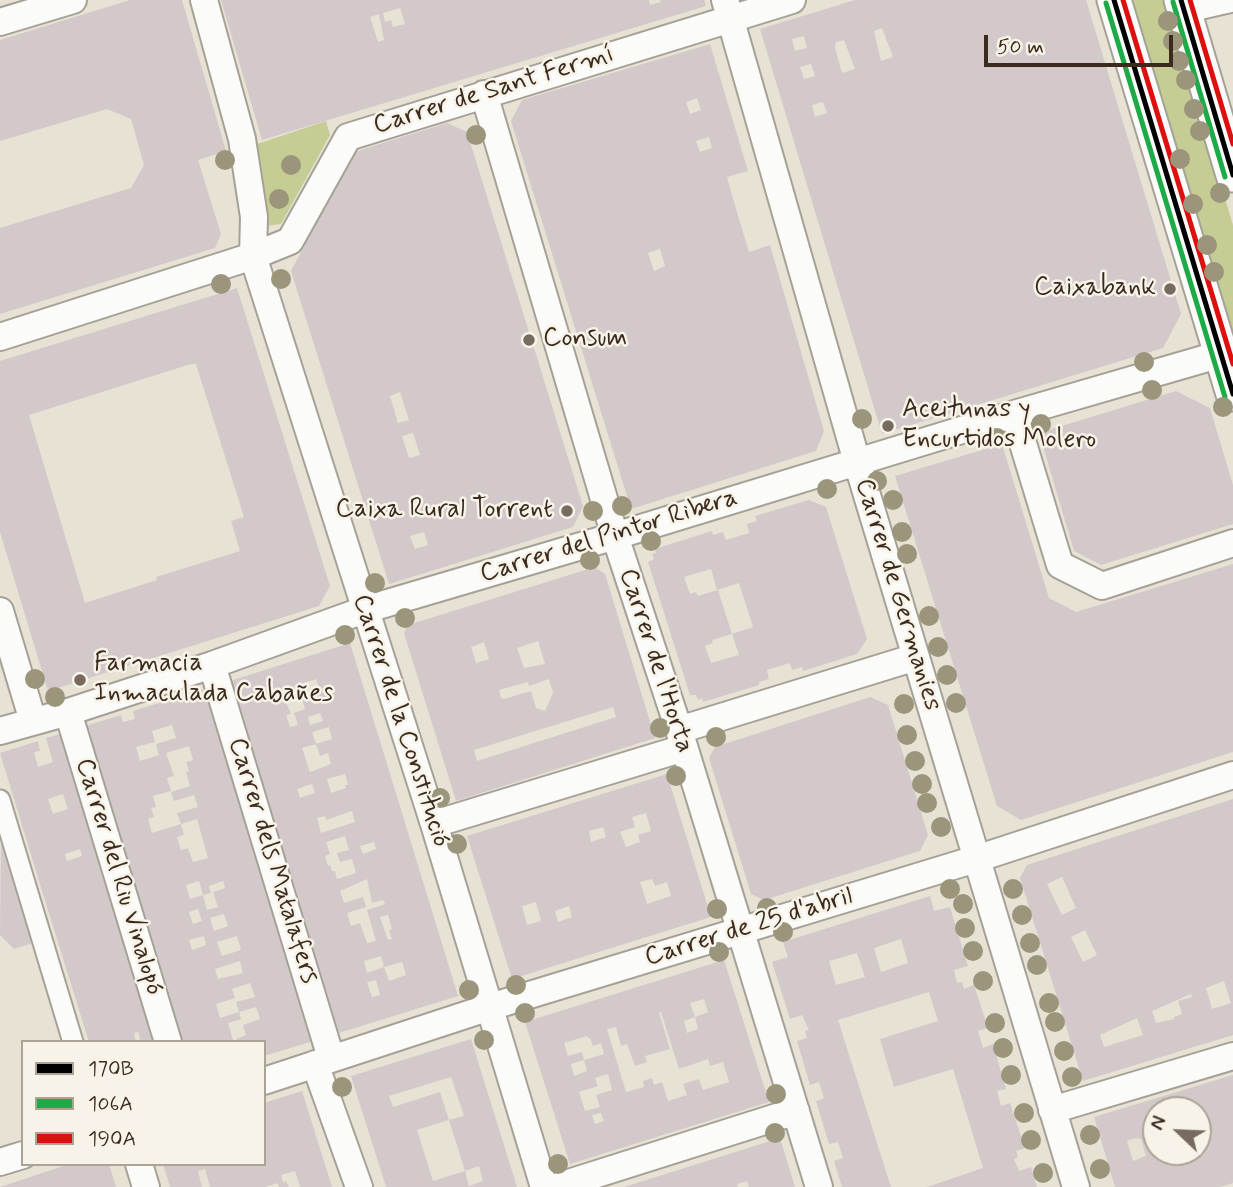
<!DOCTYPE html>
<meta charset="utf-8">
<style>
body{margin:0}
#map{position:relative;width:1233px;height:1187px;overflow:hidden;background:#e7e2d4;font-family:Mynerve,sans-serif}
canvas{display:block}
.legend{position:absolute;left:21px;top:1040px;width:245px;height:126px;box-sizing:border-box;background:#f7f3e8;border:2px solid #aca397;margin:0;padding:9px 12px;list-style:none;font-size:21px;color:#3b2a1e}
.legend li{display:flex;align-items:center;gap:14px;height:35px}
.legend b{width:35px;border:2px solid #aca397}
.north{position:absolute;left:1142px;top:1096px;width:70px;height:70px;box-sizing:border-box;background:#f7f3e8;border:2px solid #aca397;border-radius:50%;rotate:293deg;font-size:19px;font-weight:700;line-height:28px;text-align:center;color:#3b2a1e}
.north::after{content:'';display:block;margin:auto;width:24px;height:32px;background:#776a5e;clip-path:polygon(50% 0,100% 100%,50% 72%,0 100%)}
.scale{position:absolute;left:984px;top:35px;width:189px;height:32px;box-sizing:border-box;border:4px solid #3b2a1e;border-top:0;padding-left:9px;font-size:21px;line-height:24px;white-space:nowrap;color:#3b2a1e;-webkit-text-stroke:5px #f7f3e8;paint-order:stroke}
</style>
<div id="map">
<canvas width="1233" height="1187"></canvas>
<ul class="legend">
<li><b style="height:9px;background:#000"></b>170B</li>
<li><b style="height:9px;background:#1cab46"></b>106A</li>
<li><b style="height:9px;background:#dd0f0f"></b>190A</li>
</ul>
<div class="north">N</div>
<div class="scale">50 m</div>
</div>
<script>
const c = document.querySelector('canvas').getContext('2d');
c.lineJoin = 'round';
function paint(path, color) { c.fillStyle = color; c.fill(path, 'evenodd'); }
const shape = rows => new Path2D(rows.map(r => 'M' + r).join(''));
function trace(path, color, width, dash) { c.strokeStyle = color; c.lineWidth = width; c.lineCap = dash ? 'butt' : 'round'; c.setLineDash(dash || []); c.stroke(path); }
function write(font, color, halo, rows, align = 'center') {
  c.font = font + ' Mynerve,sans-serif'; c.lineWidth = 5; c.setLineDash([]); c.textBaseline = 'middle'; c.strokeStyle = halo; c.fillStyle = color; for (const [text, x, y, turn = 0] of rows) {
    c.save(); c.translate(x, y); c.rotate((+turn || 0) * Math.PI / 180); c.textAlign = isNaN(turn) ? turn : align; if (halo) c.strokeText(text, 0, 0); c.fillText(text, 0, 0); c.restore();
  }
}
paint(shape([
 [1125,0,1165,0,1233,225,1233,332,1228,332],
 [326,121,330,135,281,224,267,226,253,163,258,151,257,144]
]), '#c5cd94');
paint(shape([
 [130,0,182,0,226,151,198,160,221,234,215,248,0,314,0,228,131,188,144,165,131,119,107,109,0,141,0,40],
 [221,0,649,0,650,5,661,2,660,0,704,0,706,6,262,140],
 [400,8,405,24,393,27,391,20,385,22,383,13],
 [379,14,384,40,378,42,370,17],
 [855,0,1086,0,1181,314,1163,348,882,434,760,29],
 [882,28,893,57,881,61,874,31],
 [804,36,807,48,795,51,792,39],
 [844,40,855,69,842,73,835,48,836,42],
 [811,64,815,76,804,79,800,67],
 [823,102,827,113,815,117,812,105],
 [710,44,748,171,727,177,734,202,749,252,770,245,824,431,816,451,631,509,511,121,522,100],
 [697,98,701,110,690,114,686,102],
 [709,137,712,148,700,152,696,141],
 [660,249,665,266,654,271,648,253],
 [447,123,467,132,583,506,573,527,389,584,291,271,354,152],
 [400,392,409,420,398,423,390,396],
 [413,433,420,455,409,458,402,436],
 [424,532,428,545,415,549,410,536],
 [237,288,330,586,319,606,48,691,0,532,0,361],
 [191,364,196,364,244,517,231,521,240,551,156,577,157,580,85,603,29,415],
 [1176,391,1210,408,1233,485,1233,524,1101,565,1074,551,1039,433],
 [1002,444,1049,598,1053,600,1076,612,1233,564,1233,752,1021,820,997,806,895,476],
 [809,500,826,507,867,639,857,654,803,671,802,667,792,670,790,663,767,670,769,679,759,682,759,685,703,702,702,698,698,700,696,695,690,695,648,562,654,559,652,554,656,553,655,549,712,531,713,535,723,532,726,540,749,533,747,524,757,521,755,516],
 [711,569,717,590,739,583,753,627,732,634,739,655,711,663,705,646,713,643,712,640,732,634,718,590,698,596,696,592,690,594,684,577],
 [595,567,605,574,655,738,456,801,404,633,408,625],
 [538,641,545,664,524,668,517,648],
 [484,642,489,659,476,663,471,647],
 [549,679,553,693,545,711,536,708,531,691,504,699,501,698,499,690,528,682,529,686],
 [613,707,616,717,477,761,474,750],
 [350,643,458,996,339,1033,230,681],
 [316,679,321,694,306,699,304,694,301,695,305,709,294,713,298,725,290,727,286,715,291,714,285,700,301,695,298,685],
 [320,713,323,721,310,725,308,717],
 [329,727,332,739,316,744,320,756,328,753,331,764,310,772,302,748,316,744,312,732],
 [345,774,348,785,345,785,346,788,331,793,327,779],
 [312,784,315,793,300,798,297,789],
 [352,811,355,822,321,833,317,818,325,816,326,820],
 [345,836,349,850,337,853,340,862,352,859,356,873,337,879,335,871,332,871,330,865,328,866,325,856,330,854,326,842],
 [374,842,376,849,363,854,360,846],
 [367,879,372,903,383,900,385,904,367,910,376,941,367,943,360,923,351,926,347,913,366,907,363,897,344,903,340,891],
 [388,915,392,929,389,930,392,939,388,940,380,917],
 [381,956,384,967,402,962,406,975,389,981,384,967,367,973,364,961],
 [376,980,380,995,372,997,367,982],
 [205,689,313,1041,264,1056,264,1042,237,1042,236,1039,246,1035,243,1025,260,1019,256,1007,239,1012,236,1002,255,997,250,983,232,989,235,998,216,1004,220,1018,239,1012,241,1019,228,1023,233,1040,183,1042,85,726,121,715,123,722,135,719,133,711],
 [172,725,176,738,156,744,159,755,140,761,136,747,155,742,152,731],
 [189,746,193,760,186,762,189,771,186,772,190,786,171,792,174,801,194,795,198,807,177,813,181,824,152,833,148,819,154,817,151,808,156,807,153,796,171,791,167,778,174,776,166,753],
 [197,819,208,858,193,862,188,848,181,850,177,837,184,835,181,824],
 [199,881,203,895,211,893,209,886,223,881,225,888,213,892,218,907,207,910,203,895,190,899,186,885],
 [198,909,202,921,193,924,189,912],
 [224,914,228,926,214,931,210,918],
 [204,936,206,945,192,950,189,940],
 [237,936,241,950,222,956,217,942],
 [240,961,243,973,218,979,215,969],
 [870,697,888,705,928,835,920,851,764,900,751,894,709,758,715,747],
 [60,734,155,1042,141,1042,138,1032,134,1033,136,1042,89,1042,43,894,0,753,38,741,40,751,34,752,38,767,53,762,46,738],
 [63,794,68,809,53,814,48,799],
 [80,849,82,856,67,861,65,854],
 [667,774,711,917,512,979,467,836],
 [646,813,651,831,638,835,640,842,626,847,620,832,635,827,632,817],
 [603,827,606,837,591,842,589,831],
 [652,879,655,886,667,882,671,896,647,904,640,882],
 [536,902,541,921,527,925,522,906],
 [569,906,572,917,558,922,555,911],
 [1233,799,1233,1035,1083,1081,1020,878,1027,865],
 [1062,877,1076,908,1062,915,1047,884],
 [1085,930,1097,955,1083,962,1071,937],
 [1224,981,1231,1003,1212,1009,1206,988],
 [1191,994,1192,997,1178,1001,1182,1014,1174,1017,1174,1019,1156,1023,1152,1011],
 [1137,1018,1143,1035,1104,1047,1100,1035],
 [1,838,33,943,14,949,0,935],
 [930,896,934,911,950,907,968,966,954,970,957,983,962,982,964,989,974,985,988,1028,978,1031,983,1048,993,1044,1006,1089,997,1091,1001,1106,1010,1103,1025,1148,1016,1151,1018,1157,1014,1159,1019,1171,1031,1167,1037,1187,927,1187,983,1168,953,1069,894,1087,880,1039,938,1021,929,992,838,1020,891,1187,842,1187,834,1161,843,1158,838,1142,829,1144,816,1101,824,1098,819,1082,810,1085,797,1041,807,1038,805,1031,809,1030,802,1015,790,1019,772,962,788,957,783,942],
 [901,939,908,963,881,972,874,948],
 [857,953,865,977,836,985,829,961],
 [724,960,769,1102,570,1164,525,1022],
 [704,999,708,1012,695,1017,690,1003],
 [661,1012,679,1069,708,1059,710,1066,723,1062,729,1082,703,1090,699,1079,683,1084,687,1095,668,1101,662,1082,654,1085,652,1078,643,1081,644,1087,626,1092,607,1029,616,1027,621,1046,627,1044,635,1066,647,1062,645,1056,670,1049,659,1013],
 [695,1017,698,1029,687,1033,684,1021],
 [587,1036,588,1038,590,1038,593,1046,601,1043,604,1054,584,1060,587,1071,574,1076,571,1064,584,1060,582,1052,568,1056,564,1043],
 [608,1074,612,1090,596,1095,600,1107,585,1111,579,1092,598,1086,595,1078],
 [601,1113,604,1121,595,1124,592,1115],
 [471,1039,517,1187,386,1187,351,1076],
 [451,1077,464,1116,449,1120,440,1092,393,1107,389,1096],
 [449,1120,465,1171,479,1166,483,1181,469,1186,465,1171,433,1181,417,1130],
 [1233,1075,1233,1183,1220,1187,1115,1187,1094,1117],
 [1156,1110,1198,1110,1198,1152,1180,1152,1183,1160,1172,1164,1168,1152,1156,1152],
 [1136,1138,1141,1139,1146,1156,1133,1161,1127,1141],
 [302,1091,332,1187,300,1187,295,1171,281,1175,283,1182,286,1181,289,1187,279,1187,278,1183,265,1187,210,1187,205,1169,198,1171,202,1187,170,1187,163,1164,264,1164,264,1103],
 [780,1138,795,1187,749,1187,747,1181,737,1184,738,1187,624,1187],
 [69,1164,109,1164,116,1187,0,1187]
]), '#d3c9ca');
const pedestrian = shape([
 [1185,13,1233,2],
 [0,800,73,1042]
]);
const minor = shape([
 [204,0,242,139,254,217,253,256,434,824,544,1187],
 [725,0,857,462,1076,1187],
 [0,22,73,0],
 [484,94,615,536,679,730,819,1187],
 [0,337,253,256,290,241,348,137,792,0],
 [1014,414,1060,565,1102,586,1233,543],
 [0,611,33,721],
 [212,665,331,1058],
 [68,712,168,1042],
 [679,730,916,657],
 [0,731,68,712,212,665,364,610,615,536,1014,414,1221,354],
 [434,824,684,748],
 [315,1064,359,1187],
 [264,1081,490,1007,976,859,1233,775],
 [1052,1110,1233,1056],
 [0,1162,23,1155],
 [139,1164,146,1187],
 [556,1187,796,1111]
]);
const tertiary = shape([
 [1114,0,1233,394],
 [1181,0,1233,175]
]);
trace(pedestrian, '#a6a197', 23);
trace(minor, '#a6a197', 30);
trace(tertiary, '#a6a197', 37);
trace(pedestrian, '#fbfbf9', 19);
trace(minor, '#fbfbf9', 26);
trace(tertiary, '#fbfbf9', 33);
trace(shape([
 [1114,0,1233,394],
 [1181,0,1233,175]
]), '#000', 5);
trace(shape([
 [1173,2,1225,177],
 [1106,3,1225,397]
]), '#1cab46', 5);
trace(shape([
 [1123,0,1233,364],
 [1190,0,1233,144]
]), '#dd0f0f', 5);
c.fillStyle = '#9b957b';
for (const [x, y] of [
 [1168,21],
 [1173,41],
 [1179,61],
 [1186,80],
 [1194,109],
 [1200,131],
 [476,135],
 [1180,159],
 [225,160],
 [291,165],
 [1220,193],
 [279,199],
 [1193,204],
 [1207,245],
 [1214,272],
 [281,279],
 [221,284],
 [1144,362],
 [1152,390],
 [1223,407],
 [862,419],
 [1041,424],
 [997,438],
 [877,481],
 [827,489],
 [893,500],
 [622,506],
 [593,511],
 [902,532],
 [651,541],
 [907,554],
 [590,560],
 [375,583],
 [929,616],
 [405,618],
 [345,635],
 [938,647],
 [947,675],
 [35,679],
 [55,697],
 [956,703],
 [904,704],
 [660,728],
 [907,735],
 [716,737],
 [915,761],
 [676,776],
 [922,784],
 [440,798],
 [927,803],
 [941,827],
 [457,844],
 [950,889],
 [1013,889],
 [963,904],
 [767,908],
 [717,909],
 [1022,915],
 [965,928],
 [783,932],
 [1030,943],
 [973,951],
 [719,952],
 [1037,965],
 [983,981],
 [516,985],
 [469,990],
 [1049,1003],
 [525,1013],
 [1055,1022],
 [995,1023],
 [484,1040],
 [1003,1048],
 [1064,1051],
 [1011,1075],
 [1072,1077],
 [342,1087],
 [776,1094],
 [1024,1113],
 [775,1133],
 [1090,1135],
 [1031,1140],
 [558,1164],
 [1100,1169],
 [1043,1173]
]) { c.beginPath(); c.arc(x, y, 10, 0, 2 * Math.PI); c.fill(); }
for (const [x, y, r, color] of [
 [1170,289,7,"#776a5e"],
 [529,340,7,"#776a5e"],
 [888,426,7,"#776a5e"],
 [567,511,7,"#776a5e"],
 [80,680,7,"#776a5e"]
]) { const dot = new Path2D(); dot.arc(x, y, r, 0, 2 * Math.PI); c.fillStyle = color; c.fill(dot); trace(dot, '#f7f3e8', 2.5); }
write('26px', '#3b2a1e', '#f7f3e8', [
 ["Carrer de Sant Fermí",494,91,-17],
 ["Carrer del Pintor Ribera",609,537,-17],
 ["Carrer de Germanies",897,595,73],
 ["Carrer de l'Horta",655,661,72],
 ["Carrer de la Constitució",400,721,72],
 ["Carrer dels Matalafers",272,861,73],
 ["Carrer del Riu Vinalopó",118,877,73],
 ["Carrer de 25 d'abril",749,928,-17]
]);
write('26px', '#3b2a1e', '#f7f3e8', [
 ["Caixabank",1156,289,"right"],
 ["Consum",543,340],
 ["Aceitunas y",902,411],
 ["Encurtidos Molero",902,441],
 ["Caixa Rural Torrent",553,511,"right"],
 ["Farmacia",94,665],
 ["Inmaculada Cabañes",94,695]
], 'left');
</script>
